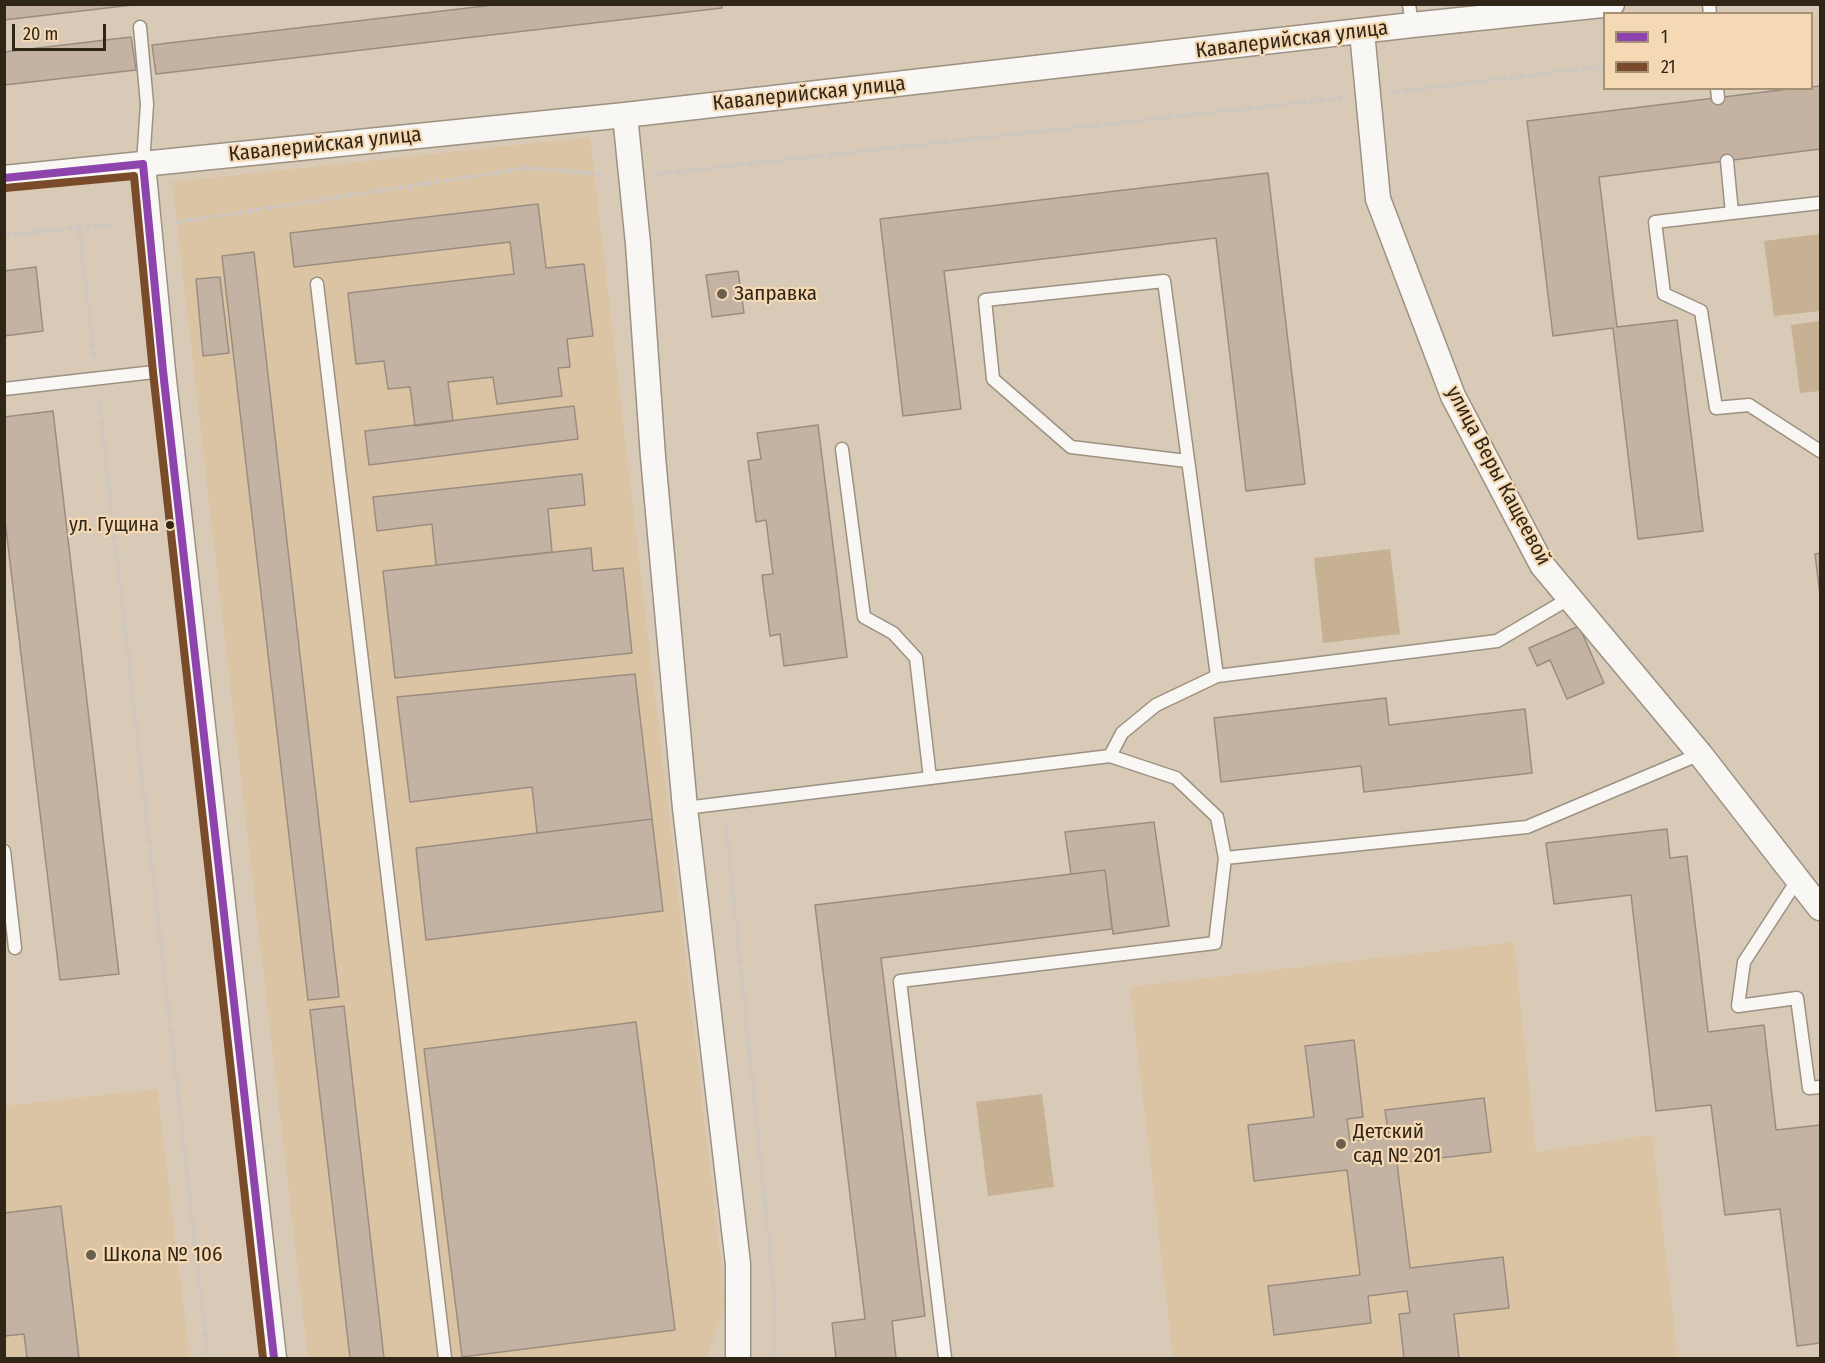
<!DOCTYPE html>
<meta charset="utf-8">
<style>
body{margin:0}
#map{position:relative;width:1825px;height:1363px;overflow:hidden;background:#d8cab6;font-family:"Fira Sans Condensed",sans-serif}
canvas{display:block}
.frame{position:absolute;inset:0;border:6px solid #302618;pointer-events:none}
.legend{position:absolute;left:1603px;top:12px;width:210px;height:78px;box-sizing:border-box;background:#f4d9b4;border:2px solid #a69176;margin:0;padding:8px 10px;list-style:none;font-size:18px;color:#302618}
.legend li{display:flex;align-items:center;gap:12px;height:30px}
.legend b{width:30px;border:2px solid #a69176}
.scale{position:absolute;left:12px;top:24px;width:94px;height:27px;box-sizing:border-box;border:3px solid #302618;border-top:0;padding-left:8px;font-size:18px;line-height:21px;white-space:nowrap;color:#302618;-webkit-text-stroke:4px #f4d9b4;paint-order:stroke}
</style>
<div id="map">
<canvas width="1825" height="1363"></canvas>
<div class="frame"></div>
<ul class="legend">
<li><b style="height:8px;background:#8e44ad"></b>1</li>
<li><b style="height:8px;background:#7a4b2a"></b>21</li>
</ul>
<div class="scale">20 m</div>
</div>
<script>
const c = document.querySelector('canvas').getContext('2d');
c.lineJoin = 'round';
function paint(path, color) { c.fillStyle = color; c.fill(path, 'evenodd'); }
const shape = rows => new Path2D(rows.map(r => 'M' + r).join(''));
function trace(path, color, width, dash) { c.strokeStyle = color; c.lineWidth = width; c.lineCap = dash ? 'butt' : 'round'; c.setLineDash(dash || []); c.stroke(path); }
function write(font, color, halo, rows, align = 'center') {
  c.font = font + ' "Fira Sans Condensed",sans-serif'; c.lineWidth = 4.5; c.setLineDash([]); c.textBaseline = 'middle'; c.strokeStyle = halo; c.fillStyle = color; for (const [text, x, y, turn = 0] of rows) {
    c.save(); c.translate(x, y); c.rotate((+turn || 0) * Math.PI / 180); c.textAlign = isNaN(turn) ? turn : align; if (halo) c.strokeText(text, 0, 0); c.fillText(text, 0, 0); c.restore();
  }
}
paint(shape([
 [590,137,726,1306,706,1358,308,1358,172,182],
 [1514,942,1536,1152,1652,1135,1678,1358,1173,1358,1130,987],
 [157,1089,190,1358,5,1358,4,1106]
]), '#dbc4a3');
paint(shape([
 [1820,234,1820,311,1774,316,1764,241],
 [1820,321,1820,391,1800,393,1791,325],
 [1390,549,1400,634,1323,643,1314,558],
 [1042,1094,1054,1187,988,1196,976,1102]
]), '#c6b192');
const building = shape([
 [4,4,141,4,4,20,4,4],
 [502,4,721,4,722,8,156,74,152,45,502,4],
 [131,37,136,70,4,85,4,52,131,37],
 [1820,86,1820,149,1599,177,1617,327,1677,320,1703,531,1638,539,1613,328,1553,336,1527,121,1797,88,1812,88,1812,87,1820,86],
 [1268,173,1305,484,1246,491,1216,238,944,271,961,409,903,416,880,219,1268,173],
 [538,204,546,268,584,264,593,336,567,339,570,367,558,368,562,396,497,404,493,377,448,382,453,421,415,426,410,387,388,389,384,361,356,364,348,293,514,274,510,242,294,267,290,233,538,204],
 [254,252,339,997,308,1000,222,256,254,252],
 [36,267,43,331,4,336,4,271,36,267],
 [738,271,744,313,712,317,706,275,738,271],
 [220,277,229,353,203,356,196,279,220,277],
 [574,406,578,439,369,465,365,431,574,406],
 [53,411,119,974,60,980,4,512,4,417,53,411],
 [818,425,847,657,784,666,780,634,770,636,762,575,773,574,766,520,756,522,748,461,761,459,757,433,818,425],
 [582,474,585,505,548,509,552,552,436,565,432,524,377,531,373,497,582,474],
 [591,548,593,571,623,568,632,653,395,678,383,571,591,548],
 [1820,553,1820,595,1815,554,1820,553],
 [1579,626,1604,683,1567,699,1550,660,1537,666,1529,648,1579,626],
 [635,674,652,819,537,833,532,787,410,802,397,697,635,674],
 [1386,698,1389,725,1525,709,1532,773,1364,792,1361,766,1221,782,1214,718,1386,698],
 [652,819,663,911,426,940,416,848,652,819],
 [1154,822,1169,926,1113,934,1105,870,1071,874,1065,832,1154,822],
 [1667,829,1670,858,1687,856,1708,1032,1764,1025,1776,1130,1820,1125,1820,1343,1797,1346,1780,1209,1725,1215,1711,1105,1656,1111,1631,895,1554,904,1546,843,1667,829],
 [1105,870,1112,929,881,958,925,1316,892,1321,896,1358,836,1358,832,1323,865,1319,815,905,1105,870],
 [344,1006,384,1358,350,1358,310,1010,344,1006],
 [636,1022,675,1330,462,1357,424,1049,636,1022],
 [1354,1040,1363,1117,1347,1119,1350,1141,1389,1137,1385,1110,1484,1098,1491,1152,1397,1163,1410,1268,1503,1257,1509,1308,1454,1314,1459,1358,1404,1358,1399,1314,1410,1313,1407,1291,1368,1296,1371,1323,1274,1335,1268,1286,1360,1275,1347,1170,1254,1181,1248,1125,1314,1117,1305,1046,1354,1040],
 [61,1206,79,1358,27,1358,24,1334,4,1336,4,1213,61,1206]
]);
paint(building, '#c4b3a2');
trace(building, '#9a8d80', 1.5);
const lane = shape([
 [1409,4,1412,25],
 [1709,4,1710,14],
 [140,27,147,104,143,164],
 [1717,88,1718,98],
 [1727,161,1732,213,1820,203],
 [1732,213,1655,222,1664,294,1701,311,1716,408,1749,405,1820,451],
 [317,284,445,1358],
 [4,389,163,371],
 [842,449,864,617,893,633,916,658,930,778],
 [1187,461,1071,447,993,379,985,300,1164,281,1217,676,1497,641,1570,598],
 [1110,756,1122,733,1156,705,1217,676],
 [685,808,1110,756,1176,778,1217,817,1225,858],
 [4,851,15,948],
 [1798,879,1744,962,1738,1006,1797,998,1809,1088,1820,1087],
 [945,1358,900,981,1215,943,1225,858,1527,827,1700,754]
]);
const street = shape([
 [1362,32,1378,199,1453,396,1542,565,1700,754,1820,908],
 [625,115,638,244,653,457,685,808,738,1264,738,1358],
 [143,164,163,371,274,1358],
 [4,178,625,115,1412,25,1612,4]
]);
trace(lane, '#9c9182', 15);
trace(street, '#9c9182', 27);
trace(shape([
 [1394,92,1604,66],
 [657,174,1342,98],
 [178,224,178,222,526,168,602,174],
 [79,227,94,357],
 [4,235,115,224],
 [99,401,208,1358],
 [726,825,775,1301,773,1358]
]), '#ccc7c2', 4, [6, 3]);
trace(lane, '#f9f7f4', 12);
trace(street, '#f9f7f4', 24);
trace(shape([
 [143,164,163,371,274,1358],
 [4,178,143,164]
]), '#8e44ad', 8);
trace(shape([
 [5,188,134,176,153,372,263,1358]
]), '#7a4b2a', 8);
for (const [x, y, r, color] of [
 [722,294,6,"#6b5f4f"],
 [170,525,5,"#302618"],
 [1341,1144,6,"#6b5f4f"],
 [91,1255,6,"#6b5f4f"]
]) { const dot = new Path2D(); dot.arc(x, y, r, 0, 2 * Math.PI); c.fillStyle = color; c.fill(dot); trace(dot, '#f4d9b4', 2); }
write('20px', '#302618', '#f4d9b4', [
 ["ул. Гущина",159,525]
], 'right');
write('21px', '#302618', '#f4d9b4', [
 ["Кавалерийская улица",1292,40,-7],
 ["Кавалерийская улица",809,94,-6],
 ["Кавалерийская улица",325,145,-6],
 ["улица Веры Кащеевой",1498,476,62]
]);
write('21px', '#302618', '#f4d9b4', [
 ["Заправка",734,294],
 ["Детский",1353,1132],
 ["сад № 201",1353,1156],
 ["Школа № 106",103,1255]
], 'left');
</script>
